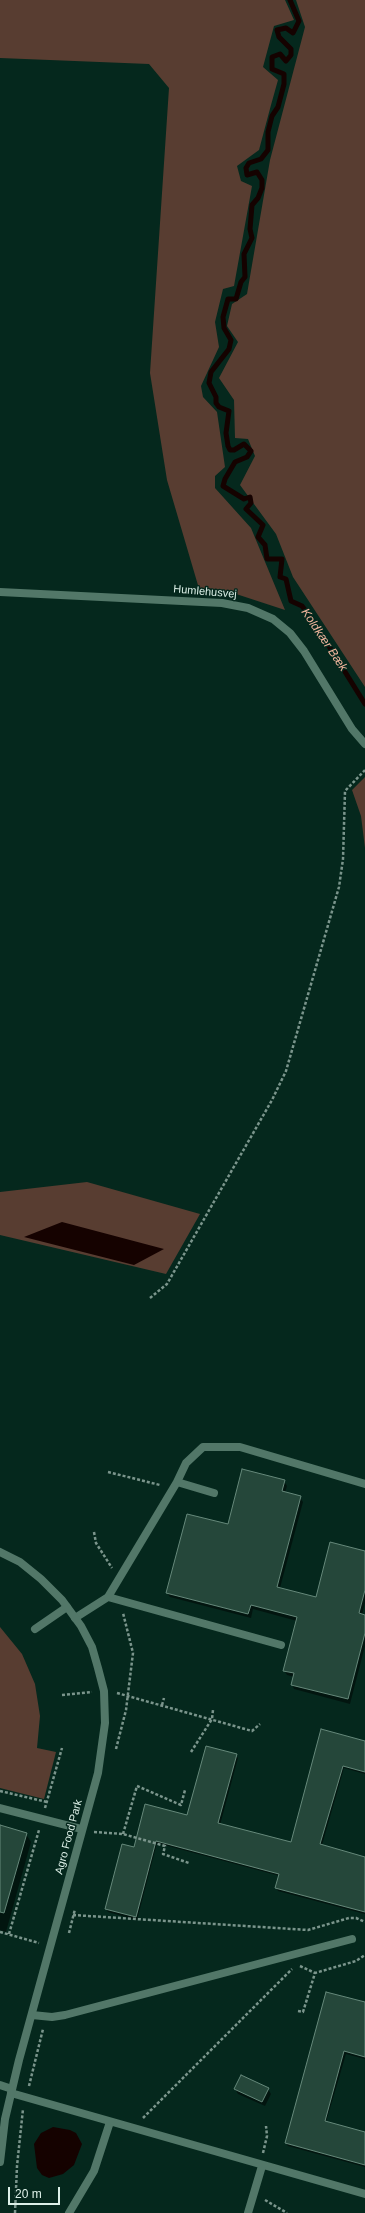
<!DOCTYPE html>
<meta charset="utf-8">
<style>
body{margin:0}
#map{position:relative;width:365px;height:2213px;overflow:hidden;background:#05281d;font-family:Helvetica,sans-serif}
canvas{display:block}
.scale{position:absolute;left:8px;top:2187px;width:52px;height:18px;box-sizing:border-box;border:2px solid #ddf0e8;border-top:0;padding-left:5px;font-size:12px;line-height:14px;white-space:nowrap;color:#ddf0e8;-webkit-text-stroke:3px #05281d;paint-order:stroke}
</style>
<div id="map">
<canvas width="365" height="2213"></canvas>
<div class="scale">20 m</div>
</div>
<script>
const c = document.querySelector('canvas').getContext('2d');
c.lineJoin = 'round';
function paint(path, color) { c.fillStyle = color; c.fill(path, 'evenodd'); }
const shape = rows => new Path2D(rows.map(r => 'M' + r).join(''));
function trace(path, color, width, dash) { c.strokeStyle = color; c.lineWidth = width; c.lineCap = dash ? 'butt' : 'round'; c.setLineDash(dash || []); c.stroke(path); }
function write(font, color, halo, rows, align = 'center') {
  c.font = font + ' Helvetica,sans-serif'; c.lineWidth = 3; c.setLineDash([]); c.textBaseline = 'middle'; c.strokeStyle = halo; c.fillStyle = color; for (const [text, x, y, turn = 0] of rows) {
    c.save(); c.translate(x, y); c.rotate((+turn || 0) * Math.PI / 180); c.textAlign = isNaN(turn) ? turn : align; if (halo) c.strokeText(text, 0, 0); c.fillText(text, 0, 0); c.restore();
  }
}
paint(shape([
 [0,0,285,0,294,20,274,26,263,67,278,80,271,105,259,150,237,166,241,181,252,186,234,286,223,289,215,322,219,347,201,386,203,397,217,412,225,467,215,476,215,488,251,528,285,610,230,592,200,592,167,480,150,373,169,88,149,64,0,58],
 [296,0,365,0,365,687,293,577,276,534,240,485,255,456,248,439,235,438,234,400,219,378,238,342,227,326,232,304,247,294,270,160,305,27],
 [365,777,365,848,361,816,352,790],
 [87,1182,200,1214,166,1274,0,1235,0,1192],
 [0,1627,22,1654,35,1684,40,1716,37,1748,56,1752,44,1799,0,1788]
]), '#583d31');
paint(shape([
 [62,1222,164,1249,134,1265,24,1237],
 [53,2127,70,2130,76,2133,82,2144,74,2165,63,2174,49,2178,42,2175,37,2168,34,2144,41,2133]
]), '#150200');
paint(shape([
 [284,1481,287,1486,285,1493,300,1497,303,1502,280,1588,317,1598,365,1552,365,1603,362,1615,365,1616,365,1646,350,1704,294,1689,292,1684,294,1677,287,1675,284,1670,297,1621,253,1609,251,1618,170,1597,167,1593,229,1526],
 [322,1731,365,1742,365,1774,344,1768,322,1845,365,1858,365,1914,278,1891,276,1887,280,1876,157,1843,137,1920,108,1912,106,1909,134,1848,188,1816,236,1755,238,1758,220,1825,291,1844],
 [0,1826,26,1834,31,1842,6,1932,0,1930],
 [326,1993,365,2003,365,2059,346,2054,326,2122,365,2133,365,2167,288,2146,286,2143],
 [235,2089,268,2089,271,2094,265,2106,238,2094]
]), '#0007');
trace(shape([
 [290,0,299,21,293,33,286,28,277,30,279,37,291,49,291,55,286,61,280,54,272,57,272,69,284,74,284,84,278,107,272,116,268,132,268,150,261,159,249,163,246,168,247,175,257,172,262,180,262,188,258,198,252,205,250,229,252,238,244,254,245,277,241,282,236,299,228,299,223,317,224,328,231,340,229,349,211,372,209,383,216,397,216,403,219,407,229,411,226,433,228,446,230,450,234,450,244,444,251,451,247,457,235,462,225,479,223,486,244,499,250,497,251,503,246,509,263,525,258,537,265,545,267,559,282,559,280,577,286,579,291,601,302,606,314,622,365,704]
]), '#150200', 5);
const building = shape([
 [242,1469,285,1480,282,1491,301,1496,277,1587,316,1597,330,1542,365,1551,365,1590,359,1613,365,1615,365,1633,348,1699,291,1685,294,1673,283,1671,297,1617,251,1605,248,1614,166,1593,187,1514,228,1524,242,1469],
 [321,1729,365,1741,365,1772,343,1766,320,1844,365,1857,365,1912,275,1888,279,1874,156,1841,136,1917,105,1909,122,1844,134,1847,145,1804,187,1815,206,1746,237,1754,218,1823,291,1842,321,1729],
 [0,1825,27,1833,4,1913,0,1912,0,1825],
 [326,1992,365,2002,365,2057,344,2051,325,2121,365,2132,365,2165,285,2143,326,1992],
 [241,2075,269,2088,262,2102,234,2089,241,2075]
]);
paint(building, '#25473a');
trace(building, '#66897b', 1);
trace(shape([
 [150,1298,167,1284,272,1100,286,1071,339,887,343,859,345,791,365,770],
 [108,1472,160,1485],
 [94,1532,96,1543,112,1568],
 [117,1693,252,1731,260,1724],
 [62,1695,92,1692],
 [162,1705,164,1698],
 [116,1749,126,1710,133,1653,123,1613],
 [191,1752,212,1719,213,1710],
 [0,1791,47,1802],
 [45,1808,62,1748],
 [94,1832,123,1834,165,1846,163,1854,189,1863],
 [123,1834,137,1786,181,1805,185,1790],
 [73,1915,308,1930,349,1918,356,1918,365,1922],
 [0,1932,39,1943],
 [69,1933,75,1909],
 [9,1934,39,1830],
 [300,1966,315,1973],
 [298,2011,303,2012,315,1973,356,1961,365,1955],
 [29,2086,43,2029],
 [143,2118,292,1969],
 [263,2153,267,2136,266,2126],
 [265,2200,287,2213],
 [15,2213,17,2166,23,2109]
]), '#7b958c', 2.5, [3, 2]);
trace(shape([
 [177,1482,186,1463,203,1447,240,1447,365,1484],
 [108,1597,281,1645],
 [75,1618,108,1597,177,1482,214,1493],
 [35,1629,67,1607],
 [0,1808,82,1829],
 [32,2015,52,2017,65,2015,352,1939],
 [0,2085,12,2089],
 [11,2093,365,2194],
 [69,2213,94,2171,110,2122],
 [248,2213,262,2166]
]), '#527768', 8);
trace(shape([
 [0,592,222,603,248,608,273,619,290,633,304,651,352,729,365,744]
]), '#527768', 8);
trace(shape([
 [0,1552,20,1562,41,1579,62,1600,81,1626,92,1647,98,1668,104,1691,105,1723,98,1773,19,2060,5,2119,0,2162]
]), '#527768', 8);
write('11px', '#ddf0e8', '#05281d', [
 ["Humlehusvej",205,592,5],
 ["Agro Food Park",69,1837,-75]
]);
write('italic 12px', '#f0b59d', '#05281d', [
 ["Koldkær Bæk",324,640,56]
]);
</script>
